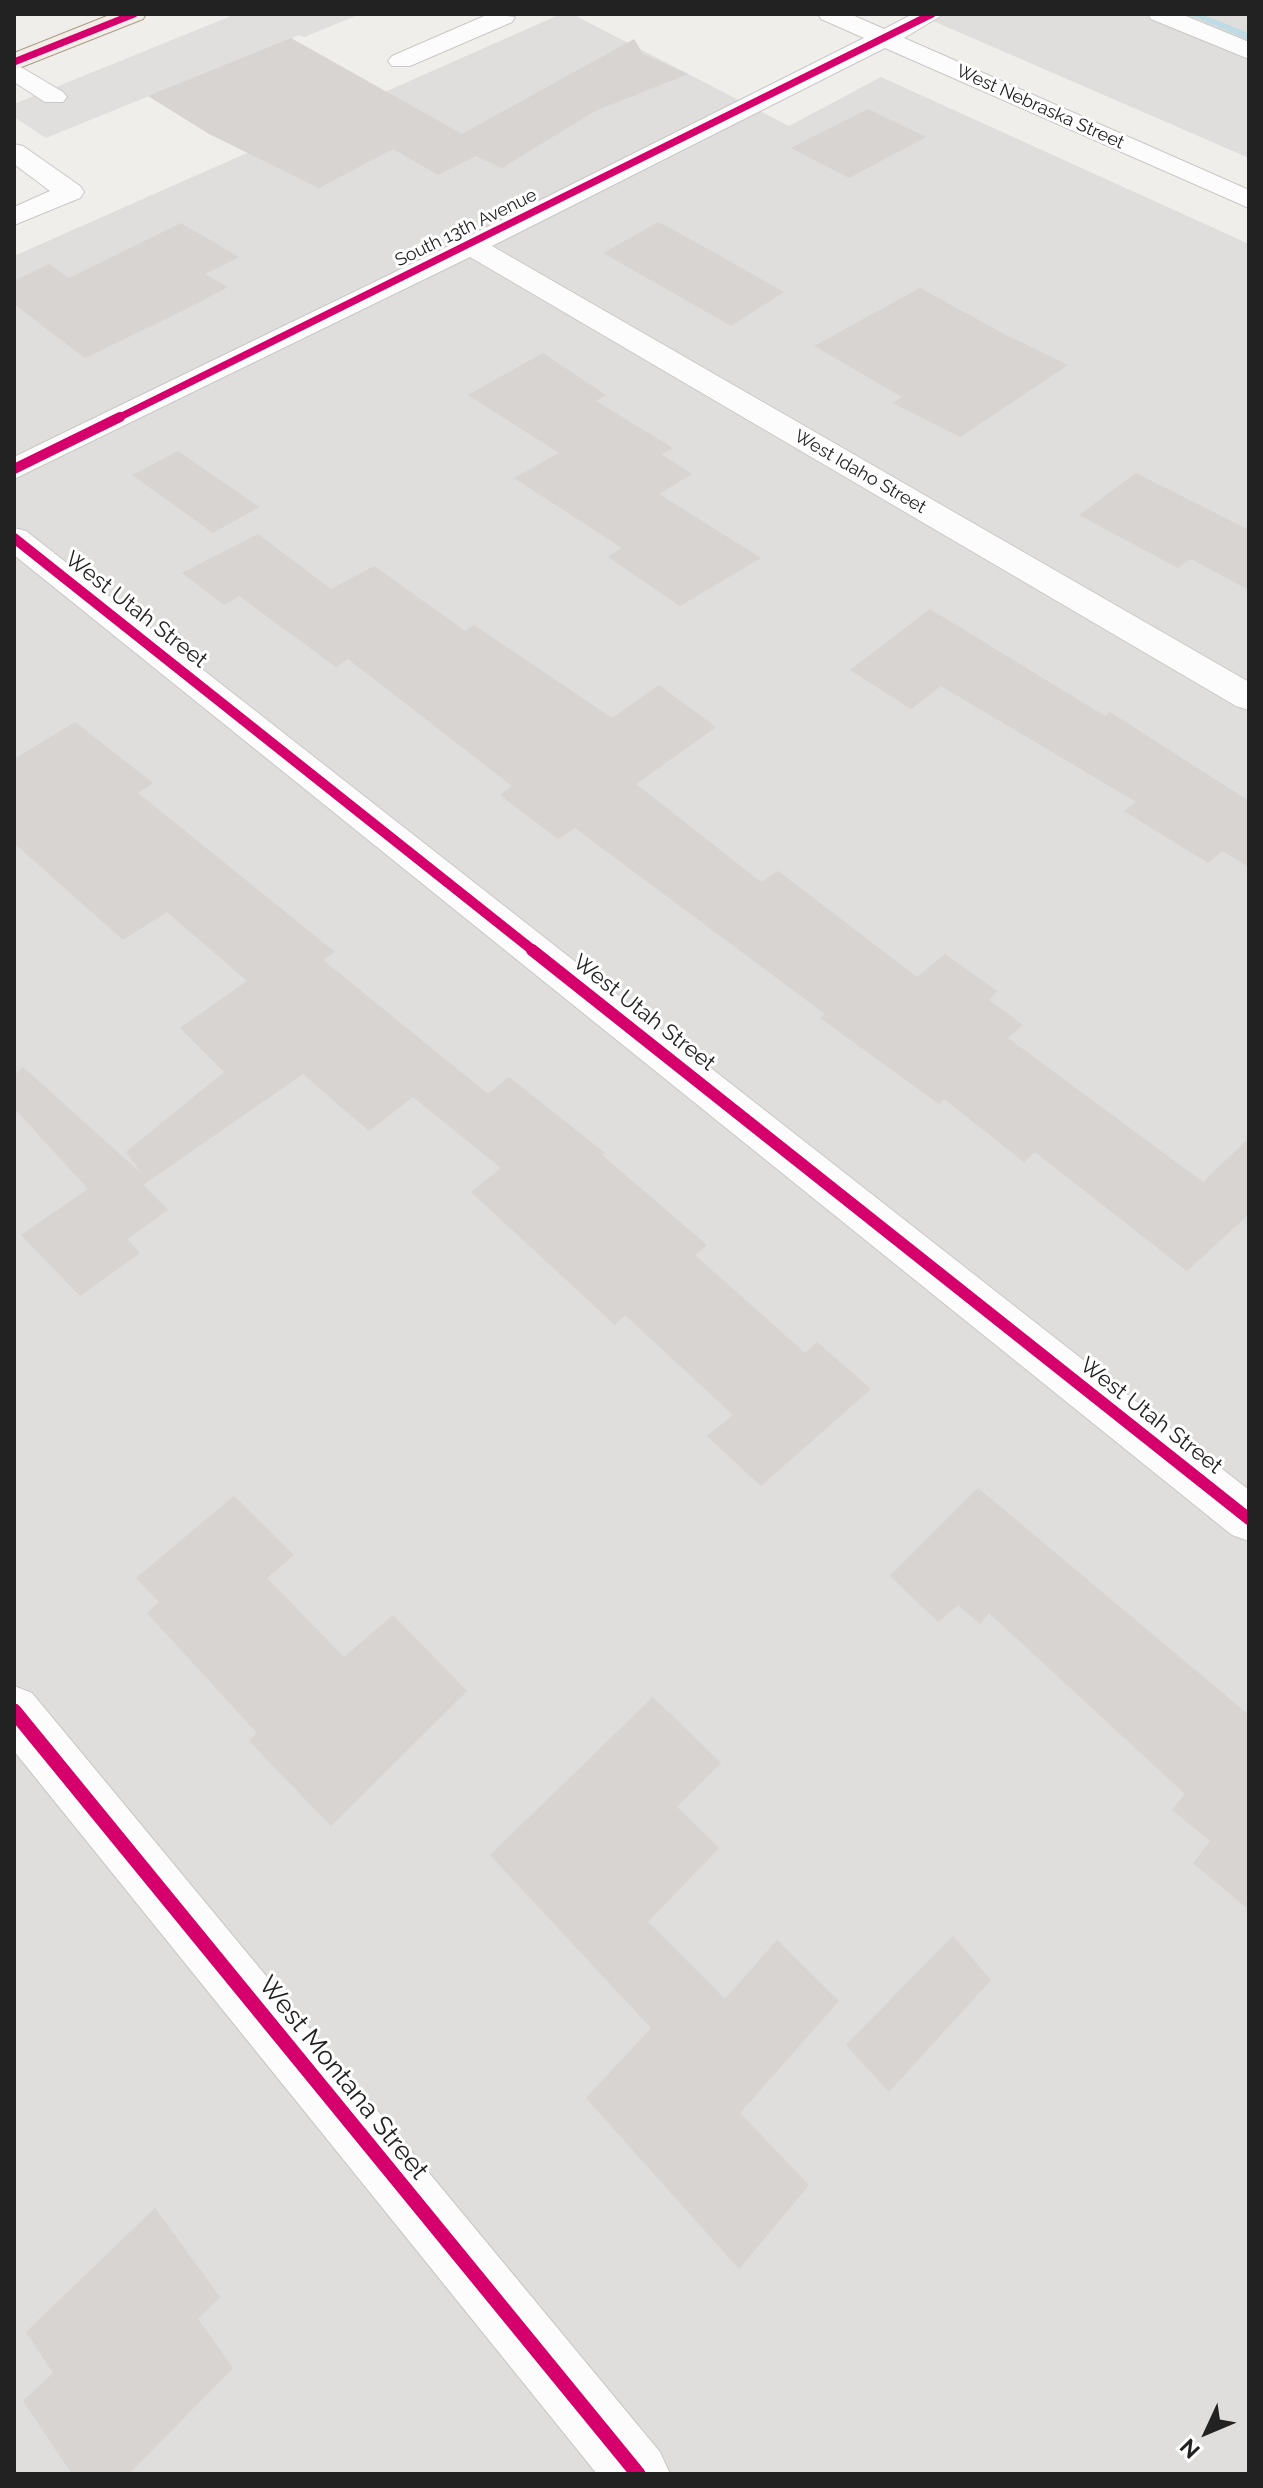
<!DOCTYPE html>
<style>
body{margin:0}
#map{position:relative;width:1263px;height:2488px;overflow:hidden;background:#f0eeeb;font-family:Raleway,sans-serif}
canvas{display:block}
.frame{position:absolute;inset:0;border:16px solid #222;pointer-events:none}
.north{position:absolute;left:1167px;top:2392px;width:80px;height:80px;-webkit-text-stroke:6px #fff;paint-order:stroke;rotate:226deg;font-size:22px;font-weight:700;line-height:32px;text-align:center;color:#222}
.north::after{content:'';display:block;margin:auto;width:28px;height:36px;background:#222;clip-path:polygon(50% 0,100% 100%,50% 72%,0 100%)}
</style>
<div id="map">
<canvas width="1263" height="2488"></canvas>
<div class="frame"></div>
<div class="north">N</div>
</div>
<script>
const c = document.querySelector('canvas').getContext('2d');
c.lineJoin = 'round';
function paint(path, color) { c.fillStyle = color; c.fill(path, 'evenodd'); }
const shape = rows => new Path2D(rows.map(r => 'M' + r).join(''));
function trace(path, color, width, dash) { c.strokeStyle = color; c.lineWidth = width; c.lineCap = dash ? 'butt' : 'round'; c.setLineDash(dash || []); c.stroke(path); }
function write(font, color, halo, rows, align = 'center') {
  c.font = font + ' Raleway,sans-serif'; c.lineWidth = 6; c.setLineDash([]); c.textBaseline = 'middle'; c.strokeStyle = halo; c.fillStyle = color; for (const [text, x, y, turn = 0] of rows) {
    c.save(); c.translate(x, y); c.rotate((+turn || 0) * Math.PI / 180); c.textAlign = isNaN(turn) ? turn : align; if (halo) c.strokeText(text, 0, 0); c.fillText(text, 0, 0); c.restore();
  }
}
paint(shape([
 [561,14,572,14,789,126,881,77,1249,244,1249,2474,14,2474,14,256],
 [917,14,1249,14,1249,158]
]), '#dfdedc');
paint(shape([
 [236,14,361,14,304,37,299,35,46,138,14,117,14,104]
]), '#e0dfde');
paint(shape([
 [1187,14,1201,14,1249,33,1249,40,1187,14]
]), '#bfdbe3');
paint(shape([
 [291,38,462,134,634,39,643,54,688,74,595,111,502,168,476,156,438,175,393,149,319,188,209,134,148,96],
 [868,109,926,137,849,178,791,148],
 [658,222,672,229,784,292,731,326,603,253],
 [181,223,239,257,205,274,228,287,184,310,85,358,14,304,14,281,49,264,69,278],
 [920,288,1004,334,1068,365,960,437,893,403,902,397,814,346],
 [543,353,606,395,596,401,673,448,661,454,692,474,659,494,761,558,680,606,608,557,622,548,514,478,559,453,468,395],
 [178,451,259,507,213,533,132,475],
 [1136,473,1249,530,1249,590,1191,559,1178,568,1079,515],
 [258,534,331,589,374,566,465,631,474,625,612,718,659,685,716,727,636,784,761,882,778,871,917,977,945,954,997,991,989,1000,1023,1025,1008,1038,1203,1182,1249,1138,1249,1214,1187,1271,1035,1152,1024,1162,944,1099,939,1104,820,1018,825,1014,575,828,558,839,500,795,512,786,348,659,336,667,239,596,224,605,182,573],
 [930,609,1105,716,1110,712,1249,801,1249,867,1222,851,1208,863,1124,811,1136,802,941,686,911,709,850,670],
 [75,722,153,783,138,793,335,952,323,960,488,1094,509,1077,605,1153,602,1155,707,1245,695,1255,805,1353,817,1342,871,1389,761,1486,707,1436,733,1415,625,1315,615,1325,471,1192,501,1168,413,1097,369,1131,303,1074,143,1185,168,1210,127,1239,140,1253,80,1296,21,1235,88,1189,14,1108,14,1076,23,1067,143,1175,126,1152,224,1072,180,1028,247,981,167,912,123,940,14,843,14,759],
 [978,1488,1249,1715,1249,1910,1193,1863,1210,1841,1172,1810,1185,1794,989,1613,980,1624,958,1605,938,1622,890,1576],
 [234,1496,294,1555,267,1578,344,1657,393,1615,467,1691,331,1826,249,1741,257,1733,147,1613,159,1602,136,1578],
 [653,1697,721,1763,677,1807,719,1848,648,1922,725,1999,777,1940,839,2001,740,2113,809,2185,739,2269,586,2098,651,2028,490,1855],
 [953,1936,991,1980,889,2092,846,2045],
 [155,2208,220,2297,198,2319,233,2368,129,2474,72,2474,23,2401,53,2373,26,2332]
]), '#d7d4d2');
const minor = shape([
 [489,14,515,17,512,22,410,66,392,66,388,61,392,56,489,14],
 [818,14,850,14,884,29,913,14,944,14,904,38,1249,190,1249,208,885,48,492,246,1249,682,1249,710,1236,706,470,257,14,479,14,457,461,240,864,38,821,19,818,14],
 [1148,14,1181,14,1249,42,1249,59,1151,19,1148,14],
 [14,63,63,92,67,97,63,102,45,102,14,82,14,63],
 [14,144,23,146,80,186,84,192,80,198,14,225,14,207,50,191,14,164,14,144],
 [14,528,26,531,1249,1490,1249,1541,1232,1535,14,555,14,528],
 [14,1686,32,1693,660,2452,670,2474,597,2474,14,1751,14,1686]
]);
const major = shape([
 [112,14,146,14,143,19,14,70,14,53,112,14]
]);
trace(minor, '#c9c8c7', 2);
trace(major, '#a79c86', 2);
paint(minor, '#fdfcfc');
paint(major, '#f3ede7');
trace(shape([
 [14,62,134,14],
 [116,419,932,14]
]), '#d6006c', 7);
trace(shape([
 [14,469,120,417],
 [14,538,535,952]
]), '#d6006c', 10);
trace(shape([
 [532,950,1249,1519]
]), '#d6006c', 12);
trace(shape([
 [14,1711,638,2474]
]), '#d6006c', 15);
write('18px', '#222', '#fff', [
 ["West Nebraska Street",1040,107,24],
 ["South 13th Avenue",466,228,-26],
 ["West Idaho Street",860,472,30]
]);
write('22px', '#222', '#fff', [
 ["West Utah Street",136,610,38],
 ["West Utah Street",644,1013,38],
 ["West Utah Street",1151,1416,38]
]);
write('26px', '#222', '#fff', [
 ["West Montana Street",343,2078,51]
]);
</script>
